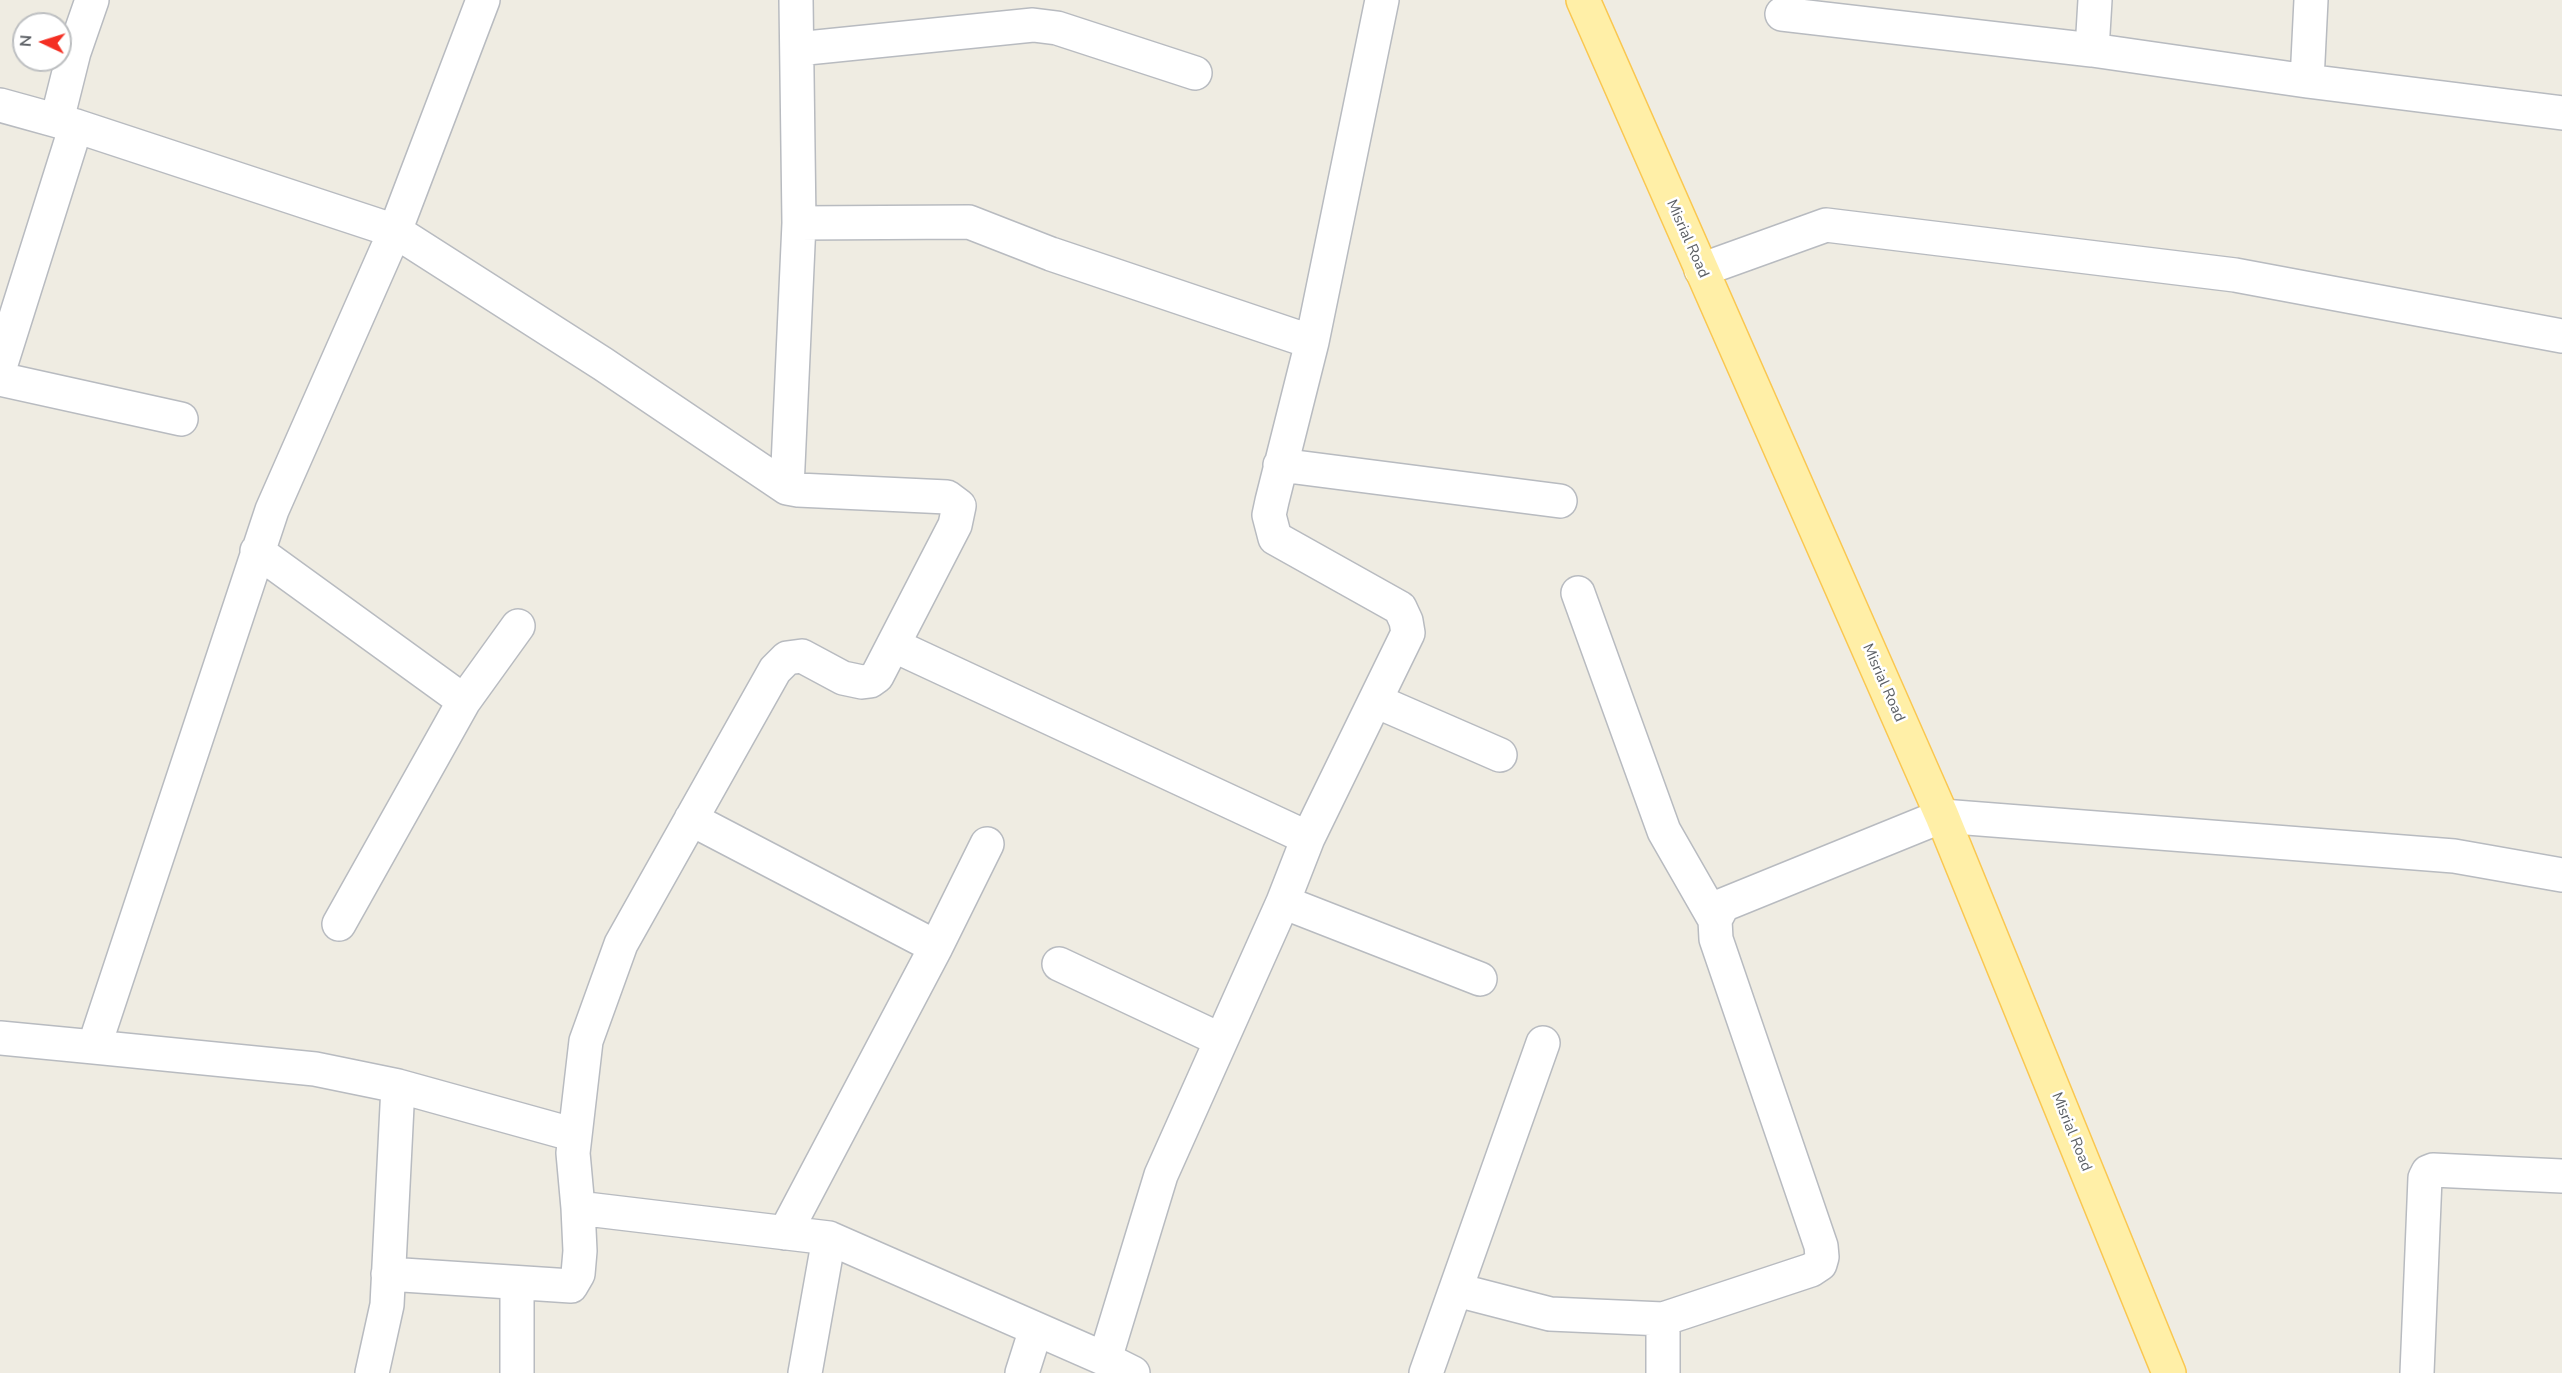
<!DOCTYPE html>
<style>
body{margin:0}
#map{position:relative;width:2562px;height:1373px;overflow:hidden;background:#efece2;font-family:"Nunito Sans",sans-serif}
canvas{display:block}
.north{position:absolute;left:12px;top:12px;width:60px;height:60px;box-sizing:border-box;background:#fff;border:2px solid #bdbfc1;border-radius:50%;rotate:274deg;font-size:16px;font-weight:700;line-height:24px;text-align:center;color:#5b5f64}
.north::after{content:'';display:block;margin:auto;width:21px;height:27px;background:#f42f23;clip-path:polygon(50% 0,100% 100%,50% 72%,0 100%)}
</style>
<div id="map">
<canvas width="2562" height="1373"></canvas>
<div class="north">N</div>
</div>
<script>
const c = document.querySelector('canvas').getContext('2d');
c.lineJoin = 'round';
const shape = rows => new Path2D(rows.map(r => 'M' + r).join(''));
function trace(path, color, width, dash) { c.strokeStyle = color; c.lineWidth = width; c.lineCap = dash ? 'butt' : 'round'; c.setLineDash(dash || []); c.stroke(path); }
function write(font, color, halo, rows, align = 'center') {
  c.font = font + ' "Nunito Sans",sans-serif'; c.lineWidth = 5; c.setLineDash([]); c.textBaseline = 'middle'; c.strokeStyle = halo; c.fillStyle = color; for (const [text, x, y, turn = 0] of rows) {
    c.save(); c.translate(x, y); c.rotate((+turn || 0) * Math.PI / 180); c.textAlign = isNaN(turn) ? turn : align; if (halo) c.strokeText(text, 0, 0); c.fillText(text, 0, 0); c.restore();
  }
}
const minor = shape([
 [1782,14,2092,50,2307,81,2562,113],
 [797,49,1033,25,1057,28,1195,73],
 [2092,50,2095,0],
 [2307,81,2311,0],
 [0,105,76,126,395,231,603,364,787,488,798,490,947,497,959,506,955,525,877,676,870,681,862,682,843,678,802,656,787,658,775,670,621,944,586,1041,573,1153,578,1208,829,1238,1105,1359,1161,1175,1283,902,1308,838,1408,633,1406,621,1400,608,1275,538,1269,515,1272,501,1312,342],
 [57,120,74,52,92,0],
 [799,223,969,222,1051,254,1312,342,1382,0],
 [1701,270,1826,225,2235,275,2562,336],
 [0,367,76,126],
 [0,379,181,419],
 [1280,465,1560,501],
 [787,488,799,223,796,0],
 [257,551,464,701],
 [893,645,1308,838],
 [1376,701,1500,755],
 [691,819,936,947],
 [1283,902,1480,979],
 [1715,920,1723,905,1942,816,2454,856,2562,875],
 [339,924,464,701,518,626],
 [1059,964,1221,1040],
 [0,1038,94,1047,272,510,395,231,483,0],
 [94,1047,315,1069,398,1086,575,1135],
 [785,1233,936,947,987,844],
 [388,1274,571,1286,578,1274,580,1251,578,1208],
 [1457,1290,1550,1314,1663,1319,1811,1270,1820,1264,1822,1257,1821,1246,1716,939,1715,920,1664,831,1578,593],
 [1105,1359,1133,1373],
 [372,1373,387,1305,398,1086],
 [517,1373,517,1283],
 [805,1373,829,1238],
 [1022,1373,1036,1329],
 [1426,1373,1543,1043],
 [1663,1373,1663,1319],
 [2417,1373,2425,1178,2428,1172,2433,1170,2562,1176]
]);
const major = shape([
 [1583,0,1942,816,2169,1373]
]);
trace(minor, '#b8bbc0', 36);
trace(major, '#fac750', 36);
trace(minor, '#fff', 33);
trace(major, '#ffefa7', 33);
write('15px', '#5b5f64', '#fff', [
 ["Misrial Road",1687,239,66],
 ["Misrial Road",1883,683,66],
 ["Misrial Road",2071,1132,68]
]);
</script>
